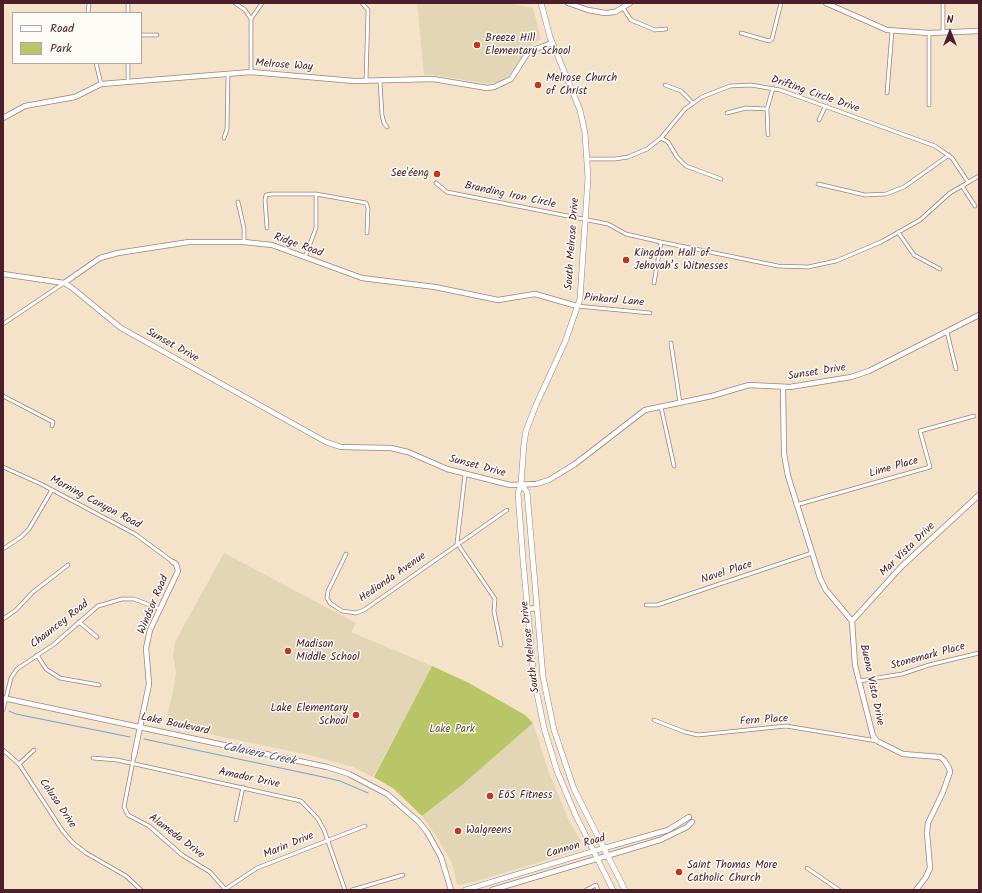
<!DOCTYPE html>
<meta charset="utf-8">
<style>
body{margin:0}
#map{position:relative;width:982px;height:893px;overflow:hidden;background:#f4e3c8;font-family:Kalam,sans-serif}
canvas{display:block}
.frame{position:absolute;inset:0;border:4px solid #4a1f2b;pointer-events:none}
.legend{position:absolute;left:12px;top:12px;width:130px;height:52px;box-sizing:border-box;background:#fdfcf7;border:1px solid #b5a4a5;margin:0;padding:5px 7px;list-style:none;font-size:12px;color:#4a1f2b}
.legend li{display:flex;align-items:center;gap:8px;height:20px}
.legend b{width:20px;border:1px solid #b5a4a5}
.north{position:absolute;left:930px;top:12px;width:40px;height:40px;-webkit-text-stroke:3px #fdfcf7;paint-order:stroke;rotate:0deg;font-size:11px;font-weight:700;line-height:16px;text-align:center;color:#4a1f2b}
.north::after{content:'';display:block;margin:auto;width:14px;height:18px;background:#4a1f2b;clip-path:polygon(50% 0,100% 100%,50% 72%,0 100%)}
</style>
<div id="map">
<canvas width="982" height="893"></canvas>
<div class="frame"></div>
<ul class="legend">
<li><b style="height:5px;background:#fff"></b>Road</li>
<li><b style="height:11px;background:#b9c668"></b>Park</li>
</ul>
<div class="north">N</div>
</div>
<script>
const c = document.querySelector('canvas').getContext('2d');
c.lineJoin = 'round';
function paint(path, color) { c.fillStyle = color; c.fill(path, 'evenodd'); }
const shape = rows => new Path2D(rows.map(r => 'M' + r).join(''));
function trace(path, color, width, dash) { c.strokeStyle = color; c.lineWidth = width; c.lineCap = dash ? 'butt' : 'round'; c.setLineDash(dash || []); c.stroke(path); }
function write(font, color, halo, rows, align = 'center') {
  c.font = font + ' Kalam,sans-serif'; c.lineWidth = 3; c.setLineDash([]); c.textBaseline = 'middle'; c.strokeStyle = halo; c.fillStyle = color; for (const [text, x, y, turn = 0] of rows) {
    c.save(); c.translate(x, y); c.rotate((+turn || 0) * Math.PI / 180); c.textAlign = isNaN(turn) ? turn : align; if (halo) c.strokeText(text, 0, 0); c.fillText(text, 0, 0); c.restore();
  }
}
paint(shape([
 [417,3,507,3,533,8,541,39,528,48,508,76,500,81,488,84,434,75,424,75],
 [224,553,356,623,351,632,432,666,373,777,353,767,310,755,165,725,174,687,176,672,173,656,175,642],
 [533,723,548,770,569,821,581,841,580,850,470,883,457,885,452,863,436,836,422,816,462,785]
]), '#e3d6b7');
paint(shape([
 [432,666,469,683,525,715,533,723,462,785,422,816,394,789,374,777]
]), '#b9c668');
trace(shape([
 [9,711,16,714,130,737],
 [144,739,323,777,340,781,368,793]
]), '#6fa0d9', 1);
const street = shape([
 [128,3,128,13],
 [235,3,245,10,251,19,251,72],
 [362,3,368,10,366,81],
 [623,8,631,20,655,30,666,29],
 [88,13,89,3],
 [251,19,262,3],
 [943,32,943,3],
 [741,33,769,41,772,39,781,3],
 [929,33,929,105],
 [141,35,157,35],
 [96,63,101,84],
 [128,63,128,82],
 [380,81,382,115,384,123,387,127],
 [665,85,681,91,693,103],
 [887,93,892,31],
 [727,113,746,108,767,109],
 [819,120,825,107],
 [768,135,767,109,773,88],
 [224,138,227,129,228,74],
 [661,138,668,142,677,157,686,166,721,179],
 [588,159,615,159,628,157,647,149,661,138,685,109,702,97,730,86,751,85,780,90,935,146,952,158,968,182],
 [436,183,447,192,608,224,626,234,661,242,778,266,808,267,836,261,881,242,920,220,950,193,979,176],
 [818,184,865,195,886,194,904,187,949,155],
 [962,186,975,206],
 [238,202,244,228,244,242],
 [267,228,265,200,266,195,272,194,316,194,366,203,368,208,367,233],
 [898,232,914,255,940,269],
 [305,257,316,228,316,194],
 [654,283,661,242],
 [577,306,650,313],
 [3,324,64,283],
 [947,332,956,369],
 [671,343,680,403],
 [3,396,53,422,52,426],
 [661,407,674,466],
 [3,467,41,484,135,534,173,562],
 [465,475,457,543,495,599,494,611,501,645],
 [796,505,930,467,920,431,974,416],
 [3,549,21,537,29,529,52,490],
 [346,554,328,591,327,598,330,603,342,611,356,613,364,610,507,510],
 [646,605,657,605,812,553],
 [3,619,16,610,33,592,68,565],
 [79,622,97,637],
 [37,655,46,669,60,678,99,685],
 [859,681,902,674,929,665,979,653],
 [3,710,11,678,17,669,53,645,98,606,122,599,134,599,160,609],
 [654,720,685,732,698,735,786,726,877,741],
 [3,750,19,764,62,830,72,842,86,853,126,876,141,890],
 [134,756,124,807,128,815,149,826,182,855,210,872,225,889],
 [93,758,117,760,301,801,318,819,324,830,345,890],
 [19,764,34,750],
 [236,820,243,787],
 [807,868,839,890],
 [224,890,257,868,365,826],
 [352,890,403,875],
 [586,890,596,885,598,890]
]);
const secondary = shape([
 [568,3,588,10,605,13,615,12,630,3],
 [826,3,887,30,929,33,979,31],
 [3,118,25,106,75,97,101,84,251,72,354,81,433,79,487,88,494,87,511,79,527,54,533,50,552,43],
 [3,274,64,283,71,287,121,328,326,442,341,447,391,448,408,452,447,469,510,485,536,484,549,480,575,464,645,410,712,396,749,385,790,387,851,377,869,371,979,315],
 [64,283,100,258,118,253,189,242,244,242,272,245,362,278,435,287,498,300,535,294,577,306],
 [783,388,784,454,788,476,820,578,826,590,852,621,855,665,873,736,877,741,903,754,940,757,944,760,949,768,950,772,943,792,928,823,927,833,930,868,926,877,916,890],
 [528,609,536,608],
 [852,621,901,567,979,495],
 [3,698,327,767,349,774,387,794,419,822,427,832,441,857,451,890],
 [134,756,149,684,146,648,150,630,178,571,176,564,173,562],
 [465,890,594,851,668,830,689,817],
 [492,890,660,840,687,827,692,822]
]);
const primary = shape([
 [541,3,550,37,580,110,585,133,588,178,580,299,565,342,536,405,526,431,524,443,521,484,518,493,523,560,534,679,544,728,557,771,576,816,613,890],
 [521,484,527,492,543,677,554,730,574,789,625,890]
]);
trace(street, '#9f817a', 4.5);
trace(secondary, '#9f817a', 6);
trace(primary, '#9f817a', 6);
trace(street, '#fff', 3);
trace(secondary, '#fff', 4.5);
trace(primary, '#fff', 5);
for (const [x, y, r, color] of [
 [477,45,4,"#c8321e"],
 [538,85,4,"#c8321e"],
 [437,174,4,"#c8321e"],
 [626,260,4,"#c8321e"],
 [288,651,4,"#c8321e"],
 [356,715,4,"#c8321e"],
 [490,796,4,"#c8321e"],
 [458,831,4,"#c8321e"],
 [679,872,4,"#c8321e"]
]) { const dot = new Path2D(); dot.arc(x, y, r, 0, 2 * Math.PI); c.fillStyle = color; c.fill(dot); trace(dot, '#fdfcf7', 1.5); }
write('11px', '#4a1f2b', '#fdfcf7', [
 ["Breeze Hill",485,39],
 ["Elementary School",485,52],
 ["Melrose Church",546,79],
 ["of Christ",546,92],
 ["See'éeng",429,174,"right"],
 ["Kingdom Hall of",634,254],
 ["Jehovah’s Witnesses",634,267],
 ["Madison",296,645],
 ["Middle School",296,658],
 ["Lake Elementary",348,709,"right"],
 ["School",348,722,"right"],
 ["EōS Fitness",498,796],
 ["Walgreens",466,831],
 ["Saint Thomas More",687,866],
 ["Catholic Church",687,879]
], 'left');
write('11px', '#4a1f2b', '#fdfcf7', [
 ["Melrose Way",284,66,4],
 ["Drifting Circle Drive",815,95,19],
 ["Branding Iron Circle",510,196,12],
 ["South Melrose Drive",573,244,-86],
 ["Ridge Road",298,246,20],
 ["Pinkard Lane",614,301,5],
 ["Sunset Drive",172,346,29],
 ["Sunset Drive",817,373,-9],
 ["Sunset Drive",477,467,15],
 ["Lime Place",894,468,-16],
 ["Morning Canyon Road",95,503,28],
 ["Mar Vista Drive",908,550,-44],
 ["Navel Place",727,573,-18],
 ["Hedionda Avenue",393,578,-35],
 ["Windsor Road",154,605,-67],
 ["Chauncey Road",60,625,-38],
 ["South Melrose Drive",531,647,-97],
 ["Stonemark Place",928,657,-15],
 ["Buena Vista Drive",871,685,78],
 ["Fern Place",764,721,-4],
 ["Lake Boulevard",175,725,12],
 ["Amador Drive",249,779,12],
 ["Colusa Drive",57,804,56],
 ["Alameda Drive",176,837,37],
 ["Marin Drive",289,846,-22],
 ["Cannon Road",576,847,-16]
]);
write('11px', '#6b513d', '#fdfcf7', [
 ["Lake Park",452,730]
]);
write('italic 12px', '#595371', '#fdfcf7', [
 ["Calavera Creek",259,755,12]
]);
</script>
